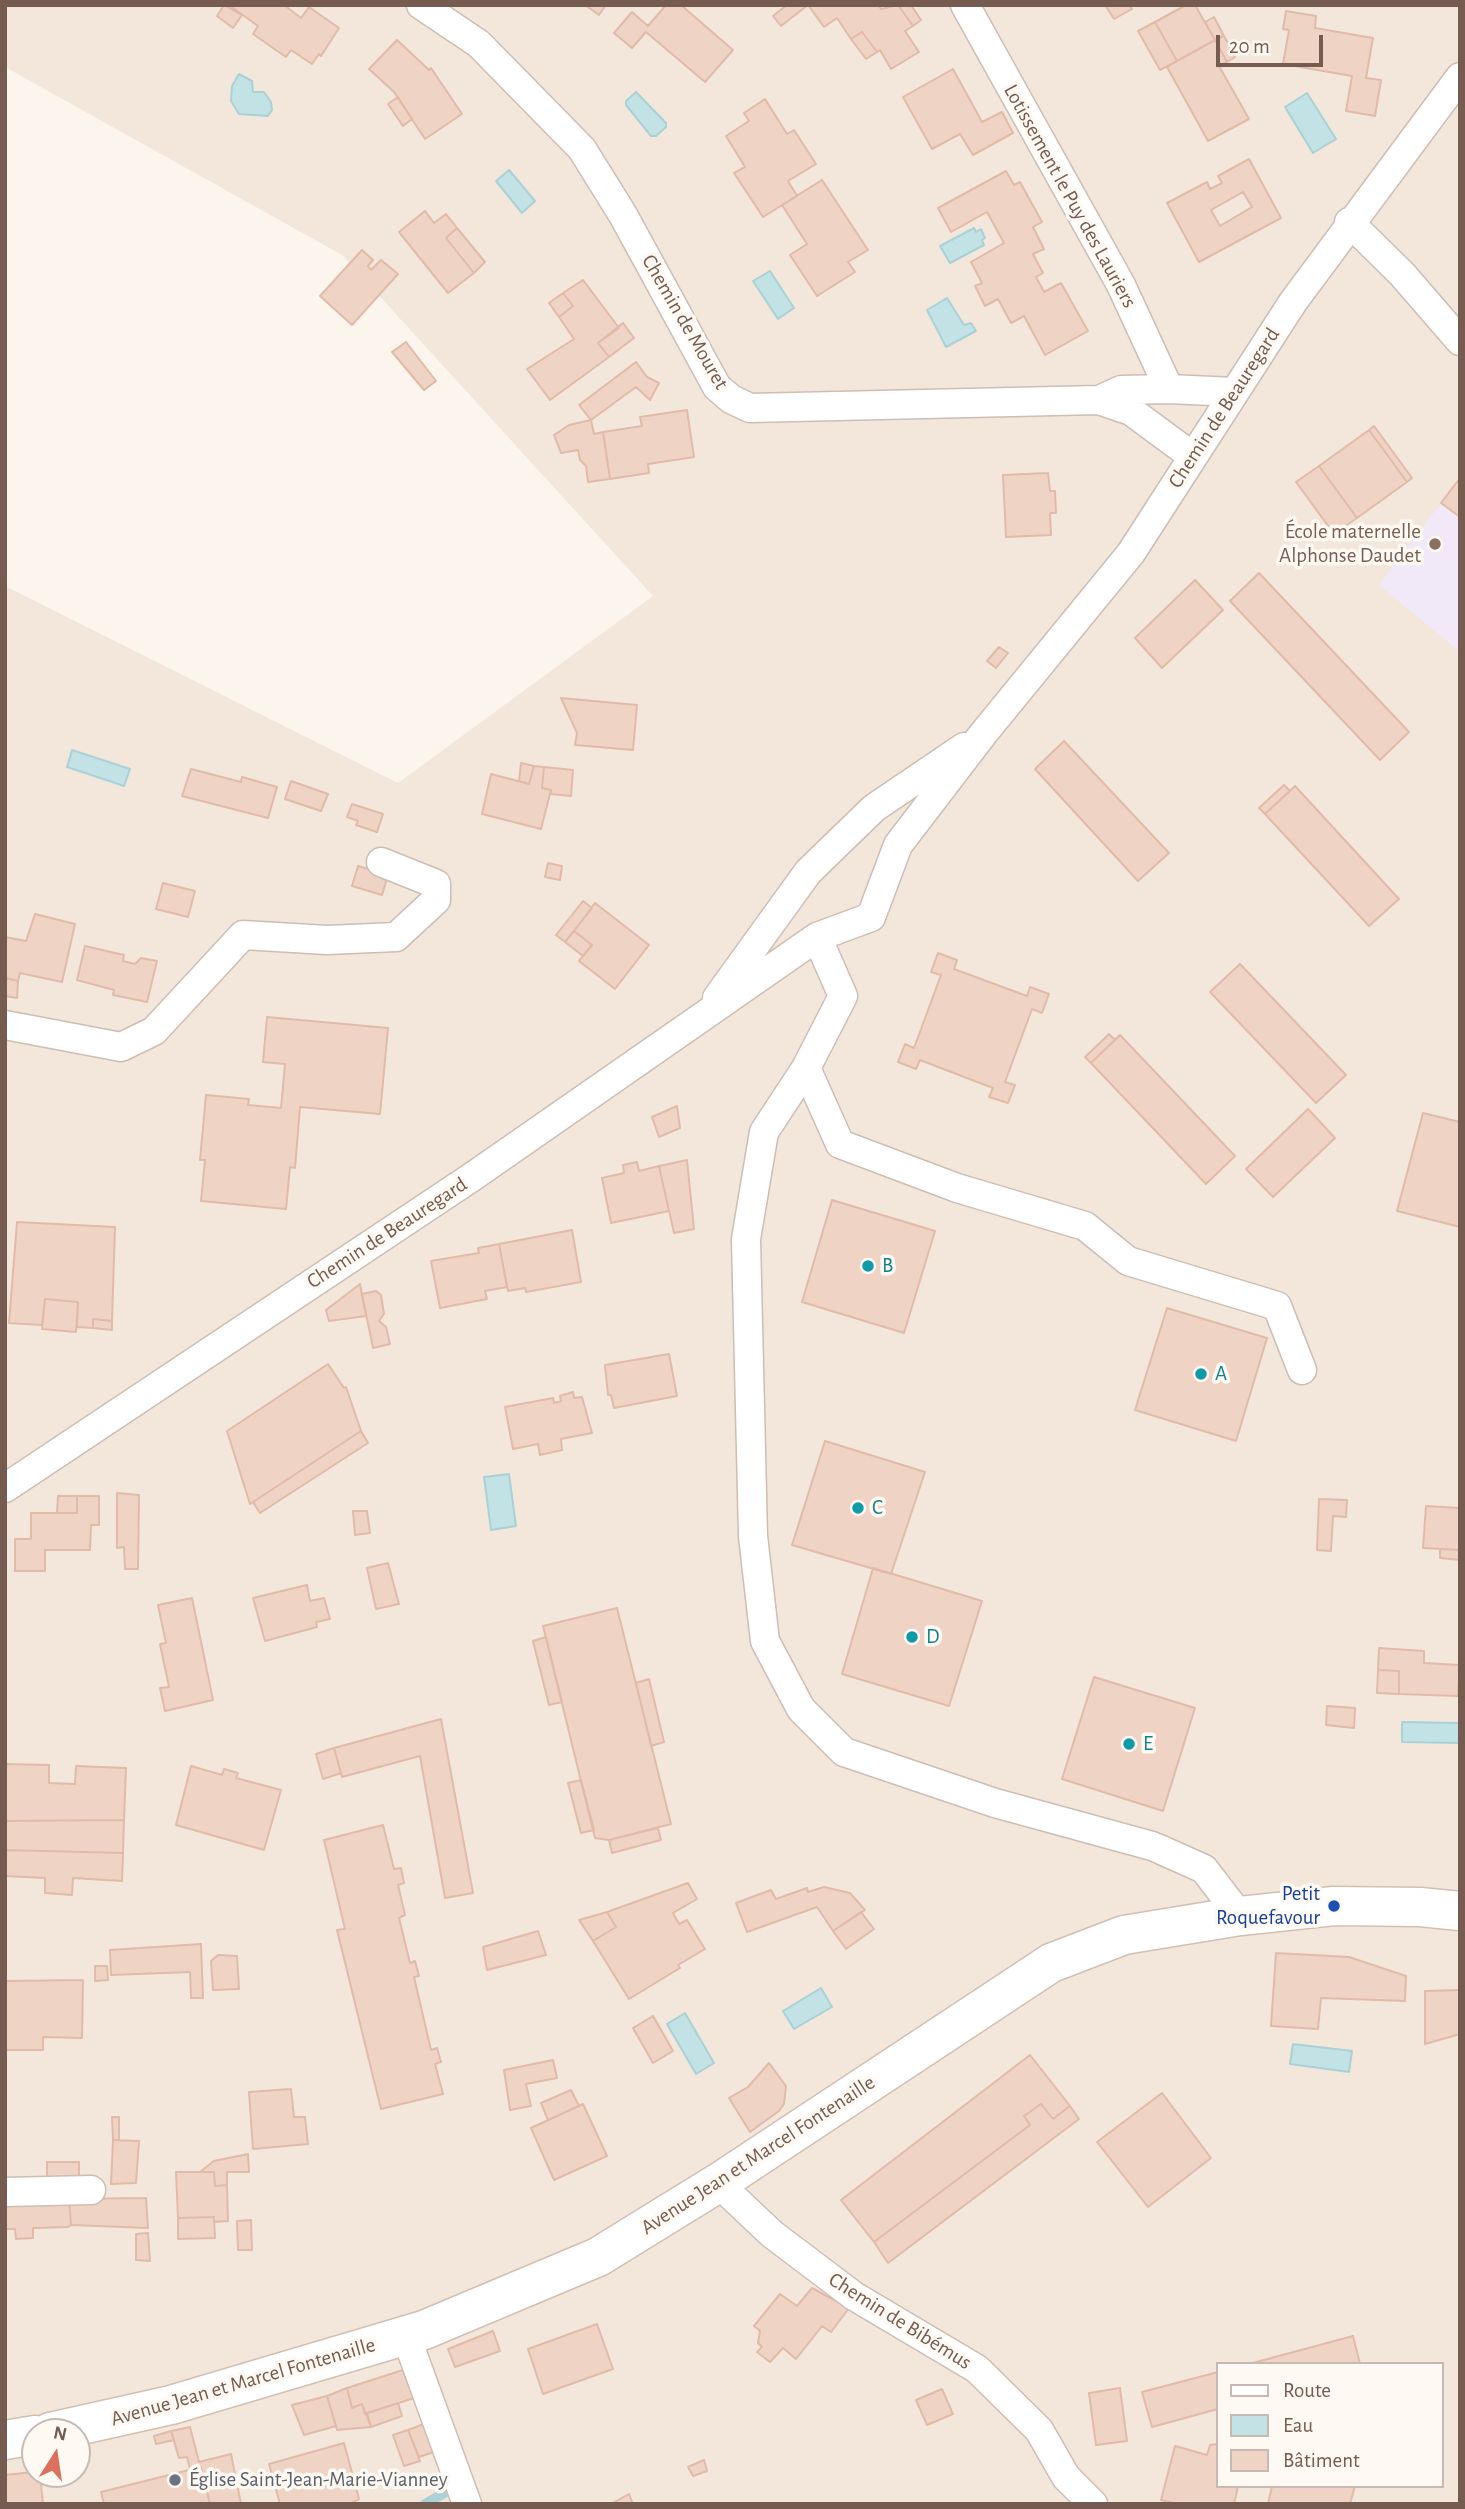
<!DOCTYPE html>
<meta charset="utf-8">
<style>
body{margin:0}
#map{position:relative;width:1465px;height:2509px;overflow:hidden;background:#fcf5ed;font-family:"Alegreya Sans",sans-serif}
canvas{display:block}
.frame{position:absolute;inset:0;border:7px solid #765b50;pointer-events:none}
.legend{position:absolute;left:1216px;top:2362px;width:228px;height:126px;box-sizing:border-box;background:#fef9f3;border:2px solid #c8bab2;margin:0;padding:9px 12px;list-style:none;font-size:21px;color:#765b50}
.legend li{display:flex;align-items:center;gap:14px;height:35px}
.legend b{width:35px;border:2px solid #c8bab2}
.north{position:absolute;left:21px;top:2418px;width:70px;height:70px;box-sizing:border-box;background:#fef9f3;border:2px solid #c8bab2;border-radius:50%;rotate:12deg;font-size:19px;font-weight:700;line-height:28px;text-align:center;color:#765b50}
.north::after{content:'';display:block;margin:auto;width:24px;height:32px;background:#db715c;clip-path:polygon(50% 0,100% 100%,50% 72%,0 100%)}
.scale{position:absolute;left:1216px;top:35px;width:107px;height:32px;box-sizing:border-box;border:4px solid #765b50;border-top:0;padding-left:9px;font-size:21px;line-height:24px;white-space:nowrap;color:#765b50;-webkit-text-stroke:5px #fef9f3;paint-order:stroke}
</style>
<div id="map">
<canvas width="1465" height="2509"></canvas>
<div class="frame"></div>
<ul class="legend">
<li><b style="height:9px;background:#fff"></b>Route</li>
<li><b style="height:19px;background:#c2e2e5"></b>Eau</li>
<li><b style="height:19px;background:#efd4c6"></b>Bâtiment</li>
</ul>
<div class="north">N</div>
<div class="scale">20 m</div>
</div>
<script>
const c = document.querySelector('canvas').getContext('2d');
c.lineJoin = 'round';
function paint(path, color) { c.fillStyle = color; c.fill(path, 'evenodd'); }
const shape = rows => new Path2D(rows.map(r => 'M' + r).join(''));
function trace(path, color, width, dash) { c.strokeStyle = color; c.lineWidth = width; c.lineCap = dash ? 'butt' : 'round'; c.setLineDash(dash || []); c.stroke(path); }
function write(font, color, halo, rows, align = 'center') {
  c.font = font + ' "Alegreya Sans",sans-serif'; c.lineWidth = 7; c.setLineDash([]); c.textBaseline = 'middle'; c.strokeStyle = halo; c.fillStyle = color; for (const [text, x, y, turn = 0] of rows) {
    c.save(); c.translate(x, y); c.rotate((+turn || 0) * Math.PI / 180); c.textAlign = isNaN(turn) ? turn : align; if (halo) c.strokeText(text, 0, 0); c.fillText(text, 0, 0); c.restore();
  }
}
paint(shape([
 [5,5,1460,5,1460,2504,5,2504,5,586,398,783,653,596,342,255,5,67],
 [1218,2364,1442,2364,1442,2486,1218,2486],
 [35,2432,77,2432,77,2474,35,2474]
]), '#f3e7db');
paint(shape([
 [1460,478,1460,652,1379,585]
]), '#f2e9f8');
const water = shape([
 [239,74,252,81,253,92,264,92,271,102,272,110,268,116,239,114,231,101,232,86,239,74],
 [636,92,666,123,666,127,656,136,651,136,626,105,626,101,636,92],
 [1307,93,1336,139,1313,153,1285,107,1307,93],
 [509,170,535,201,522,213,496,181,509,170],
 [974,228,976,232,981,229,985,238,982,240,984,245,950,263,940,246,974,228],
 [770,271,794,308,778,319,753,281,770,271],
 [947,298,964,325,971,323,976,331,946,347,927,310,947,298],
 [72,750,130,769,124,786,67,767,72,750],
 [509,1474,516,1526,491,1530,484,1477,509,1474],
 [1402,1722,1459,1723,1459,1743,1402,1742,1402,1722],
 [821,1988,832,2007,794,2029,783,2011,821,1988],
 [685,2013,714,2063,696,2074,667,2024,685,2013],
 [1293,2044,1352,2051,1349,2072,1290,2064,1293,2044]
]);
paint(water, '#c2e2e5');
trace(water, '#a9d1d6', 2);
trace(shape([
 [425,2504,446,2492]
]), '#a9d1d6', 10);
const building = shape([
 [224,5,242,15,233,28,217,16,224,5],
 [229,5,284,5,301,18,309,7,339,28,321,56,319,54,312,64,291,50,286,57,253,34,258,26,229,5],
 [585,5,606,5,599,15,585,5],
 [666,5,681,5,733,50,705,82,646,32,632,48,614,33,632,12,648,26,666,5],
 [787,5,808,5,781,26,773,16,787,5],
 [808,5,878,5,881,9,898,5,913,26,905,31,919,52,891,69,880,50,877,52,862,32,851,39,837,18,824,27,808,5],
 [898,5,911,5,921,20,913,26,898,5],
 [1105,5,1129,5,1132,9,1114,19,1105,5],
 [1186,5,1195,5,1215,40,1177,61,1155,22,1186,5],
 [1286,11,1316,16,1315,28,1373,38,1366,78,1381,80,1375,116,1346,111,1352,76,1283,64,1289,30,1283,29,1286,11],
 [1214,17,1224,36,1215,40,1205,22,1214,17],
 [1155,22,1177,61,1160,70,1138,31,1155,22],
 [862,32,877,52,866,59,851,39,862,32],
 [1224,36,1235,57,1227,62,1215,40,1224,36],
 [397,40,429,70,431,68,462,114,425,139,394,92,369,69,397,40],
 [1215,40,1227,62,1219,66,1249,119,1208,141,1167,67,1215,40],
 [953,69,982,122,1002,112,1013,133,973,155,960,134,932,149,903,97,953,69],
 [398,97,412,119,403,126,388,104,398,97],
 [765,99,787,134,794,130,816,164,788,181,797,196,763,217,734,173,745,167,726,136,749,121,744,113,765,99],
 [1249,159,1281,218,1199,262,1167,203,1207,182,1210,189,1222,183,1218,176,1249,159],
 [1243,192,1252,207,1220,226,1211,210,1243,192],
 [1006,171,1014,185,1020,182,1042,222,1033,227,1044,249,1033,254,1043,273,1036,277,1044,292,1061,283,1088,331,1045,355,1024,316,1011,323,998,299,985,306,975,286,982,283,971,262,1004,243,987,212,951,232,938,208,1006,171],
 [822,180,868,250,848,262,855,272,817,296,790,255,807,244,782,205,822,180],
 [425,211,434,223,446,214,457,228,446,238,474,273,448,293,399,232,425,211],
 [457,228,485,262,474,273,446,238,457,228],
 [362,250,373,260,368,266,371,270,381,260,398,274,352,325,320,296,362,250],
 [583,280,619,328,598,343,609,357,550,400,527,369,574,339,559,317,573,306,563,293,583,280],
 [563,293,573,306,559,317,549,303,563,293],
 [623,323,634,338,609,357,598,343,623,323],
 [406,342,436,381,424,390,392,352,406,342],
 [636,362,647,377,659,383,650,400,636,387,591,420,579,405,636,362],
 [687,410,694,457,648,464,649,473,610,479,603,432,642,426,640,417,687,410],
 [591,420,594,434,603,432,610,479,588,482,586,466,580,460,578,450,561,453,554,435,569,425,591,420],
 [1374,426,1412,478,1407,482,1369,430,1374,426],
 [1369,430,1407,482,1357,518,1319,466,1369,430],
 [1319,466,1357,518,1334,534,1296,482,1319,466],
 [1048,473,1050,491,1055,491,1056,513,1050,513,1051,535,1006,537,1003,475,1048,473],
 [1460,478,1460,517,1441,503,1460,478],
 [1259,573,1409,732,1380,760,1230,601,1259,573],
 [1195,580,1223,610,1162,668,1135,638,1195,580],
 [999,647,1008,653,996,668,987,661,999,647],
 [561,698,637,705,633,750,575,745,577,733,561,698],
 [1064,741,1169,853,1138,881,1035,769,1064,741],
 [521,763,534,766,529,784,519,781,521,763],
 [534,766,544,767,542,788,551,790,541,829,482,814,491,774,529,784,534,766],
 [544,767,573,770,571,796,551,794,551,790,542,788,544,767],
 [191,769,241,782,242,777,277,787,268,818,182,796,191,769],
 [291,781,328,794,321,811,285,799,291,781],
 [1284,785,1290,791,1265,814,1259,808,1284,785],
 [1295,786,1399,899,1369,926,1265,814,1295,786],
 [352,804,383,814,377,832,356,825,358,821,347,817,352,804],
 [548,863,562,866,560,880,545,877,548,863],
 [358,866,388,875,382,895,352,886,358,866],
 [163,883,195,891,188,917,156,909,163,883],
 [583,901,592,908,565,942,556,935,583,901],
 [595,903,649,945,615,989,579,961,592,945,574,931,595,903],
 [35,914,75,924,62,982,20,973,18,981,5,978,5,937,26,941,35,914],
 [574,931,592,945,583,956,565,942,574,931],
 [85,946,124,955,123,961,135,964,141,958,157,961,147,1002,113,995,114,990,77,980,85,946],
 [938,953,957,960,954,969,1027,996,1030,987,1049,994,1042,1013,1032,1009,1005,1082,1015,1085,1008,1103,989,1097,993,1088,920,1060,916,1069,898,1062,905,1044,914,1048,941,975,931,972,938,953],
 [1240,964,1346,1075,1316,1103,1210,992,1240,964],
 [5,978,18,981,17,998,5,996,5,978],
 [267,1017,388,1028,380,1114,300,1107,295,1168,290,1167,286,1209,201,1201,205,1160,200,1160,206,1095,249,1099,248,1105,281,1108,285,1064,263,1062,267,1017],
 [1109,1034,1115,1040,1091,1063,1085,1057,1109,1034],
 [1120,1035,1235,1156,1206,1184,1091,1063,1120,1035],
 [677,1106,680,1128,659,1137,652,1117,677,1106],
 [1308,1109,1335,1138,1273,1197,1246,1169,1308,1109],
 [1423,1113,1460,1122,1460,1227,1397,1211,1423,1113],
 [687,1160,694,1229,674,1233,659,1166,687,1160],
 [637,1162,639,1171,659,1166,669,1211,611,1223,602,1178,624,1173,623,1165,637,1162],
 [832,1200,935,1231,904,1333,802,1302,832,1200],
 [17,1222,115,1227,112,1321,93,1319,93,1328,77,1327,78,1302,45,1299,42,1325,9,1323,17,1222],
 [572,1230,581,1282,526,1292,525,1288,508,1291,499,1244,572,1230],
 [499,1244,507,1287,485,1291,487,1299,440,1308,431,1261,479,1253,478,1248,499,1244],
 [360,1284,366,1316,329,1321,326,1310,360,1284],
 [376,1291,381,1295,384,1314,379,1321,386,1327,390,1344,373,1348,362,1294,376,1291],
 [45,1299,78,1302,76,1332,42,1329,45,1299],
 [1167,1308,1267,1338,1236,1441,1135,1410,1167,1308],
 [93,1319,112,1321,112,1330,93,1328,93,1319],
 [669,1354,677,1396,614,1408,611,1395,608,1395,605,1365,669,1354],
 [328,1364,344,1388,346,1387,361,1431,250,1504,227,1431,328,1364],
 [573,1392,574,1398,582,1397,592,1433,561,1439,562,1450,540,1455,538,1444,513,1449,505,1407,553,1398,554,1403,561,1401,560,1396,573,1392],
 [361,1431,368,1443,260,1513,253,1502,361,1431],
 [825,1441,925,1472,891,1574,792,1545,825,1441],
 [117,1493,139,1495,138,1569,125,1569,124,1547,117,1548,117,1493],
 [58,1496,77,1496,77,1513,57,1513,58,1496],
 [77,1496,99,1496,99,1525,91,1525,90,1550,45,1550,45,1571,15,1571,15,1539,31,1539,31,1513,77,1513,77,1496],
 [1319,1499,1347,1500,1346,1517,1333,1516,1331,1551,1317,1550,1319,1499],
 [1426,1506,1460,1508,1460,1550,1423,1548,1426,1506],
 [353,1511,367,1511,370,1533,355,1535,353,1511],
 [1440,1549,1460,1550,1460,1560,1440,1558,1440,1549],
 [388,1563,399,1604,376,1609,367,1568,388,1563],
 [873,1568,982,1601,949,1706,842,1674,873,1568],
 [307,1585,310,1601,324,1598,330,1619,316,1622,317,1627,265,1641,253,1598,307,1585],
 [192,1598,213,1700,165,1711,160,1688,169,1687,160,1644,166,1643,158,1605,192,1598],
 [617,1608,671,1824,609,1840,595,1838,543,1626,617,1608],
 [546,1637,562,1702,549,1705,533,1641,546,1637],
 [1379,1648,1424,1651,1424,1663,1460,1665,1458,1696,1399,1694,1399,1671,1378,1670,1379,1648],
 [1378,1670,1399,1671,1399,1694,1377,1693,1378,1670],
 [1094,1677,1195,1708,1163,1811,1062,1779,1094,1677],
 [649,1679,664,1742,651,1746,636,1683,649,1679],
 [1327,1706,1355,1708,1354,1728,1326,1725,1327,1706],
 [441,1719,473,1893,445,1898,420,1756,342,1777,334,1748,441,1719],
 [334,1748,341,1773,323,1779,316,1754,334,1748],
 [5,1764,49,1765,49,1783,75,1784,76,1766,126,1768,124,1820,5,1821,5,1764],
 [191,1766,222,1775,224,1769,238,1773,236,1778,281,1790,264,1850,176,1825,191,1766],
 [581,1780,594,1830,581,1833,568,1783,581,1780],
 [124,1820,123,1853,5,1850,5,1821,124,1820],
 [383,1825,394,1869,401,1868,404,1883,398,1885,405,1915,399,1918,410,1963,415,1961,419,1976,414,1977,431,2050,437,2048,441,2062,435,2064,443,2094,381,2109,337,1930,345,1929,324,1840,383,1825],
 [658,1828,661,1840,612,1853,609,1840,658,1828],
 [5,1850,123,1853,122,1881,73,1878,72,1895,45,1893,45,1878,5,1876,5,1850],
 [688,1883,697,1899,673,1913,679,1924,687,1920,705,1949,678,1965,680,1968,629,1999,593,1941,616,1927,607,1912,688,1883],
 [824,1887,850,1893,865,1910,833,1931,817,1907,747,1932,736,1903,771,1890,776,1899,807,1888,808,1892,824,1887],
 [607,1912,616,1927,593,1941,579,1920,607,1912],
 [861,1912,874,1929,846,1949,833,1931,861,1912],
 [538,1931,546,1955,487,1970,483,1947,538,1931],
 [201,1944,203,1998,191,1998,190,1972,111,1975,110,1950,201,1944],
 [1276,1953,1349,1957,1406,1976,1405,2001,1321,1998,1318,2029,1271,2026,1276,1953],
 [218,1955,237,1956,239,1989,213,1990,211,1961,218,1955],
 [95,1966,107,1966,108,1980,95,1981,95,1966],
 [83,1980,82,2038,43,2037,43,2050,5,2050,5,1981,83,1980],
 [1460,1990,1460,2034,1425,2044,1425,1991,1460,1990],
 [653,2016,673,2051,653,2063,633,2028,653,2016],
 [1030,2055,1070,2106,1053,2119,1041,2104,1024,2116,1030,2125,874,2242,841,2200,1030,2055],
 [553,2060,557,2078,526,2084,531,2106,510,2110,504,2070,553,2060],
 [769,2063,786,2086,784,2104,779,2111,750,2132,729,2098,748,2087,769,2063],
 [291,2089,294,2117,305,2117,308,2144,253,2149,249,2092,291,2089],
 [571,2090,579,2106,548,2120,541,2103,571,2090],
 [1162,2093,1211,2158,1148,2207,1097,2142,1162,2093],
 [583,2104,607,2156,554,2180,531,2128,583,2104],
 [1041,2104,1053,2119,1070,2106,1079,2119,888,2263,874,2242,1030,2125,1024,2116,1041,2104],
 [112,2117,119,2117,119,2140,113,2140,112,2117],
 [113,2140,139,2141,136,2183,111,2184,113,2140],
 [248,2154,249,2172,227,2172,227,2185,215,2186,214,2172,200,2172,214,2161,248,2154],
 [47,2162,79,2162,79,2184,47,2184,47,2162],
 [176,2172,214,2172,215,2186,227,2185,228,2221,214,2222,214,2217,178,2218,176,2172],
 [146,2198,148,2228,71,2225,69,2199,146,2198],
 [69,2199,71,2225,68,2227,33,2228,33,2238,16,2239,15,2229,5,2229,5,2200,69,2199],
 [214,2217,215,2238,178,2239,178,2218,214,2217],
 [251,2220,252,2250,238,2250,237,2221,251,2220],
 [148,2233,150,2261,136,2260,136,2234,148,2233],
 [812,2288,849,2308,831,2332,822,2326,796,2359,783,2348,770,2362,757,2352,762,2347,758,2343,760,2331,754,2326,780,2294,797,2306,812,2288],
 [597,2324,613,2369,543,2394,528,2349,597,2324],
 [493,2331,500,2351,455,2367,448,2349,493,2331],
 [1353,2336,1360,2364,1249,2364,1353,2336],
 [403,2370,414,2398,365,2414,362,2404,352,2408,347,2388,403,2370],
 [1218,2372,1218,2409,1152,2427,1142,2392,1218,2372],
 [347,2388,352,2408,362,2404,371,2427,337,2430,327,2396,347,2388],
 [1120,2388,1127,2441,1096,2445,1089,2393,1120,2388],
 [942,2389,953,2414,927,2425,916,2400,942,2389],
 [327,2396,336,2426,304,2435,292,2405,327,2396],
 [398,2403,402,2416,371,2427,367,2413,398,2403],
 [424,2424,434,2452,419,2457,408,2430,424,2424],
 [190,2427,199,2462,231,2454,241,2504,210,2504,201,2467,190,2469,187,2457,179,2458,171,2431,190,2427],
 [408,2430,420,2461,404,2466,393,2435,408,2430],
 [171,2431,174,2440,156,2444,154,2436,171,2431],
 [344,2443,359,2499,350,2504,280,2504,269,2464,344,2443],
 [1218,2444,1218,2486,1238,2486,1234,2504,1177,2504,1161,2500,1175,2446,1207,2455,1210,2445,1218,2444],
 [704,2460,707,2471,693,2476,688,2467,704,2460],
 [201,2467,210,2504,104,2504,101,2492,201,2467],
 [34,2472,40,2474,43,2504,5,2504,5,2475,34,2472],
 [1272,2486,1355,2486,1350,2504,1268,2504,1272,2486],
 [629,2494,633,2504,611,2504,629,2494]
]);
paint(building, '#efd4c6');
trace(building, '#e1baa8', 2);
const street = shape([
 [421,5,479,44,582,149,623,215,717,387,731,399,750,408,1099,400,1131,411,1192,456],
 [965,5,1121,285,1169,389],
 [1349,222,1402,274,1460,341],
 [1099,400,1121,390,1169,389,1234,392],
 [817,937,843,996,806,1068,764,1132,746,1239,753,1536,765,1641,801,1709,844,1752,995,1803,1152,1846],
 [717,998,808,872,874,808,964,747],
 [5,1025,121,1047,154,1031,243,935,327,940,396,937,436,900,436,884,381,862],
 [806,1068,840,1144,957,1188,1085,1226,1128,1261,1277,1306,1302,1370],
 [5,1488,472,1177,817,937,871,917,898,845,983,734,1131,553,1293,302,1460,77],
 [1157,1848,1204,1869,1240,1916],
 [718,2183,772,2234,854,2296,977,2369,1039,2430,1066,2477,1093,2504],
 [5,2192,91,2190],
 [406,2336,467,2504]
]);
const secondary = shape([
 [50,2432,171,2405,424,2330,598,2257,718,2183,1051,1963,1124,1935,1240,1916,1334,1906,1420,1907,1460,1911],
 [5,2440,35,2435]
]);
trace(street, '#cebdb2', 31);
trace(secondary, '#d3bfb2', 41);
trace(street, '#fff', 28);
trace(secondary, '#fff', 38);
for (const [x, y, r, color] of [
 [1435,544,7,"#8d6e63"],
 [868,1266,7,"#0f9aa8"],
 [1201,1374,7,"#0f9aa8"],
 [858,1508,7,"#0f9aa8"],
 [912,1637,7,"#0f9aa8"],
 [1129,1744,7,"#0f9aa8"],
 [1334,1906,7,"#1a4fb4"],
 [175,2480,7,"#6b7280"]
]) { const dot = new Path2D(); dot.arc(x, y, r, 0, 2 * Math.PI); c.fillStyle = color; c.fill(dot); trace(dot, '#fef9f3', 2.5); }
write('21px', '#765b50', '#fef9f3', [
 ["Lotissement le Puy des Lauriers",1070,196,61],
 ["Chemin de Mouret",685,322,60],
 ["Chemin de Beauregard",1224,408,-57],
 ["Chemin de Beauregard",387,1233,-33],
 ["Avenue Jean et Marcel Fontenaille",758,2155,-33],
 ["Chemin de Bibémus",900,2321,32],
 ["Avenue Jean et Marcel Fontenaille",243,2382,-16]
]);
write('21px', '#785e54', '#fef9f3', [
 ["École maternelle",1421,532],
 ["Alphonse Daudet",1421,556]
], 'right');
write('21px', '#0d838f', '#fef9f3', [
 ["B",882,1266],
 ["A",1215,1374],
 ["C",872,1508],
 ["D",926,1637],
 ["E",1143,1744]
], 'left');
write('21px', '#164399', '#fef9f3', [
 ["Petit",1320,1894],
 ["Roquefavour",1320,1918]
], 'right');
write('21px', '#5b616d', '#fef9f3', [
 ["Église Saint-Jean-Marie-Vianney",189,2480]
], 'left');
</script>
